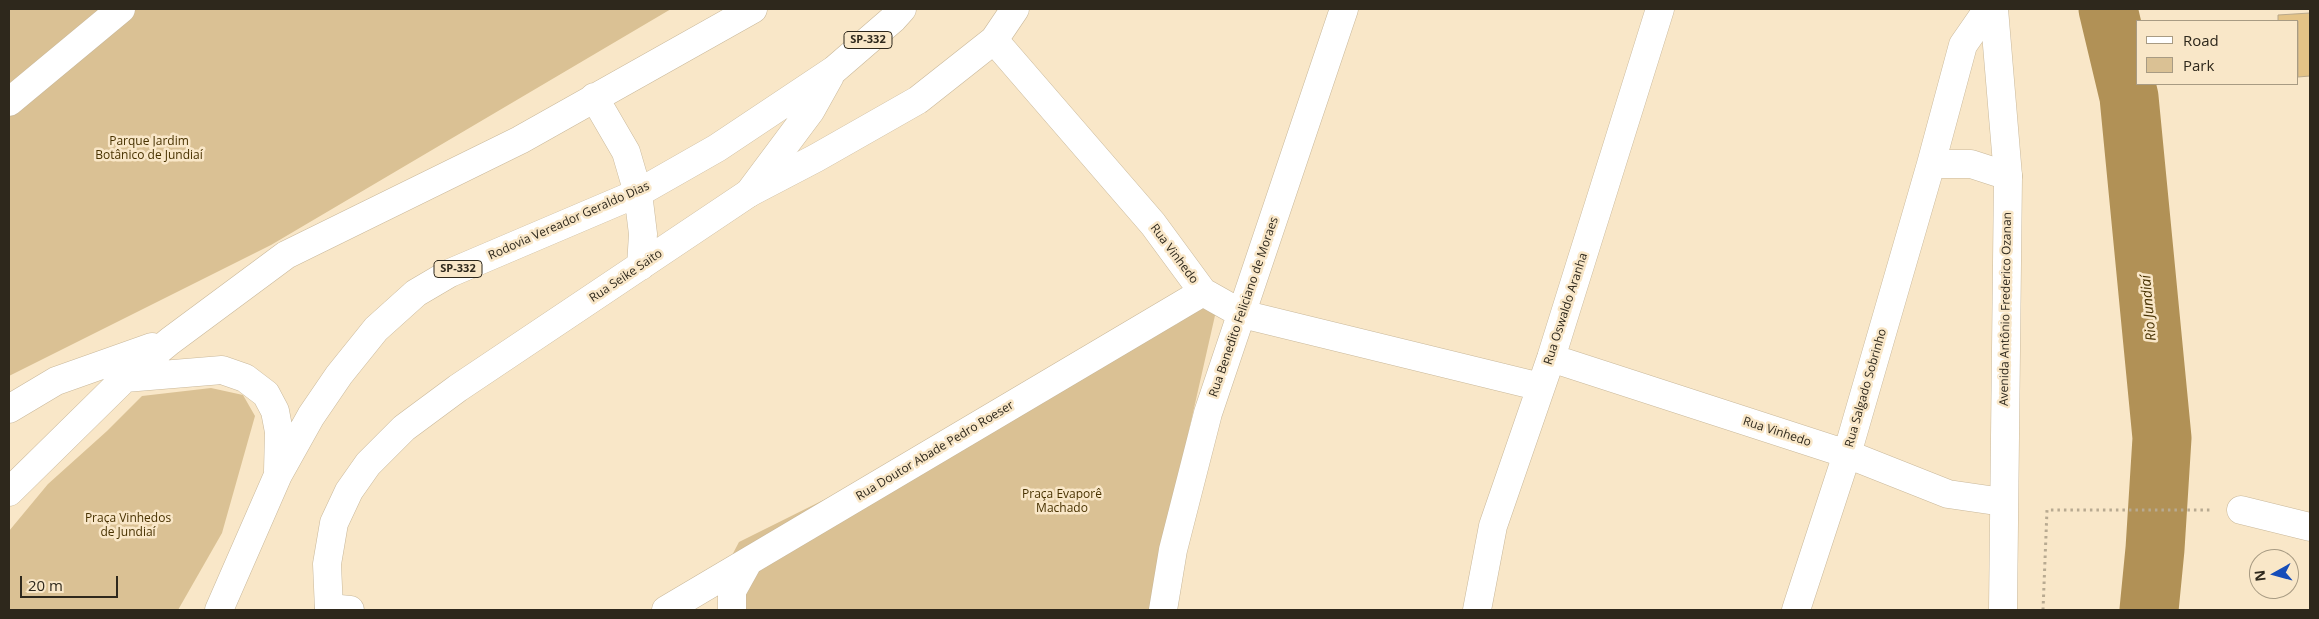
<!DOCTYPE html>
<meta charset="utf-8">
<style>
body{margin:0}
#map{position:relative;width:2319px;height:619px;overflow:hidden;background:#f9e7c8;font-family:"Open Sans",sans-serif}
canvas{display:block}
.frame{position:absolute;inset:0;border:10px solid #2e281c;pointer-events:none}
.legend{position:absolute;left:2136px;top:20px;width:162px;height:65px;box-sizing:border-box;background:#f9e7c8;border:1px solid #a89b83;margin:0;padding:6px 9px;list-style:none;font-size:15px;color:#2e281c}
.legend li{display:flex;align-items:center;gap:10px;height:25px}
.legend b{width:25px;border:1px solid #a89b83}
.north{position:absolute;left:2249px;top:549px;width:50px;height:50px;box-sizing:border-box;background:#f9e7c8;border:1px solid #a89b83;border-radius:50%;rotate:263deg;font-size:14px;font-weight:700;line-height:20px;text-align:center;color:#2e281c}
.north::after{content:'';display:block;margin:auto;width:18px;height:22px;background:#164db9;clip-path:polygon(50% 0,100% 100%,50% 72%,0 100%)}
.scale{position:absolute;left:20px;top:576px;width:98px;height:22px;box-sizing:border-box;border:2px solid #2e281c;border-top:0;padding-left:6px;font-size:15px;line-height:18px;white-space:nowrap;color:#2e281c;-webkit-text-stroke:4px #f9e7c8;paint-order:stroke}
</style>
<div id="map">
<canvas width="2319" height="619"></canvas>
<div class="frame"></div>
<ul class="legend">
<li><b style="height:6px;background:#fff"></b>Road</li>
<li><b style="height:14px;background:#dac194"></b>Park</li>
</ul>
<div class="north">N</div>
<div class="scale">20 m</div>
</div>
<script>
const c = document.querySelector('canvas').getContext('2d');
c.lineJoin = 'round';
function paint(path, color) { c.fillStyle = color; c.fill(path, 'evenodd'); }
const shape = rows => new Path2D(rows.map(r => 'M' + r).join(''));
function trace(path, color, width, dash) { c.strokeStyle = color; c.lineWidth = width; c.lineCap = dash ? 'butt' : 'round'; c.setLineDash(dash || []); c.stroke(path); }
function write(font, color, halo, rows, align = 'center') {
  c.font = font + ' "Open Sans",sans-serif'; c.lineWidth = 5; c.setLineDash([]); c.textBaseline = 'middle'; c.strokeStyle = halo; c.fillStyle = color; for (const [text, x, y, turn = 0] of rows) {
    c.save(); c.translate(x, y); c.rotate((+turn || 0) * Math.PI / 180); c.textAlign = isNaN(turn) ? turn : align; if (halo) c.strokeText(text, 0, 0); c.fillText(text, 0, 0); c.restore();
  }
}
paint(shape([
 [9,9,671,9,271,245,9,376],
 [1221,289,1156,576,1156,610,718,610,719,580,739,542,1177,324],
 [211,388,243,395,255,416,222,533,178,610,9,610,9,531,48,484,107,431,142,396]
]), '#dac194');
trace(shape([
 [2108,9,2129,97,2162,438,2155,549,2149,610]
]), '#b19156', 59);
const building = shape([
 [2310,13,2310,76,2298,77,2298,21,2278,21,2278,15,2310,13]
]);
paint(building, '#e4c386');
trace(building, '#b9a88a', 1);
const minor = shape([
 [994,40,1153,224,1203,292,1242,314,1541,387],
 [9,102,121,9],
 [1931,164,1971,164,2008,176],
 [749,193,816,158,918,100,994,40,1015,9],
 [1551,358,1847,454,1948,494,2003,502],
 [2241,510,2310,527],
 [329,608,350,610],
 [666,610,1203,292],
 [732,610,732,591,747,564],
 [1163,610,1173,550,1208,413,1344,9],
 [1477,610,1493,526,1551,358,1660,9],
 [1796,610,1847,454,1931,164,1963,45,1988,9]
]);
const major = shape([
 [1994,9,2008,176,2003,610],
 [594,97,626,152,638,193,643,234,641,266],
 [125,378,222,370,245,378,266,394,275,411,279,432,278,471],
 [9,409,56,381,152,347],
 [9,492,125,378,170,341,286,255,520,140,753,9],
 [219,610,278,475,311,416,339,375,376,329,416,293,450,273,638,193,717,148,834,70,893,19,902,9],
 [329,610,327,564,334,523,349,491,368,464,404,428,458,388,749,193,811,110,830,76]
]);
trace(minor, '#c9b89a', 29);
trace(major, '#c9b89a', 29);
trace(shape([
 [2043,610,2047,510,2210,510]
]), '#b8aa91', 3, [2.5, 4]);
trace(minor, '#fff', 28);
trace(major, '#fff', 28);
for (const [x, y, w] of [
 [868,40,48],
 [458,269,48]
]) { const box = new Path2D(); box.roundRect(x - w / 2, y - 8.5, w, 17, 4); c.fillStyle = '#f9e7c8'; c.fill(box); trace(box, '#2e281c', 1); }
write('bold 11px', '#2e281c', null, [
 ["SP-332",868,40],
 ["SP-332",458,269]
]);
write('12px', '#483200', '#f9e7c8', [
 ["Parque Jardim",149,142],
 ["Botânico de Jundiaí",149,156],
 ["Praça Evaporê",1062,495],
 ["Machado",1062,509],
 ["Praça Vinhedos",128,519],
 ["de Jundiaí",128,533]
]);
write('12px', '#2e281c', '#f9e7c8', [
 ["Rodovia Vereador Geraldo Dias",569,221,-24],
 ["Rua Vinhedo",1174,254,53],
 ["Rua Seike Saito",626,276,-34],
 ["Rua Benedito Feliciano de Moraes",1244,307,-71],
 ["Rua Oswaldo Aranha",1566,309,-72],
 ["Avenida Antônio Frederico Ozanan",2006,309,-89],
 ["Rua Salgado Sobrinho",1866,388,-74],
 ["Rua Vinhedo",1777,432,18],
 ["Rua Doutor Abade Pedro Roeser",935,451,-31]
]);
write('italic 14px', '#473100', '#f9e7c8', [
 ["Rio Jundiaí",2149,308,-95]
]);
</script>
